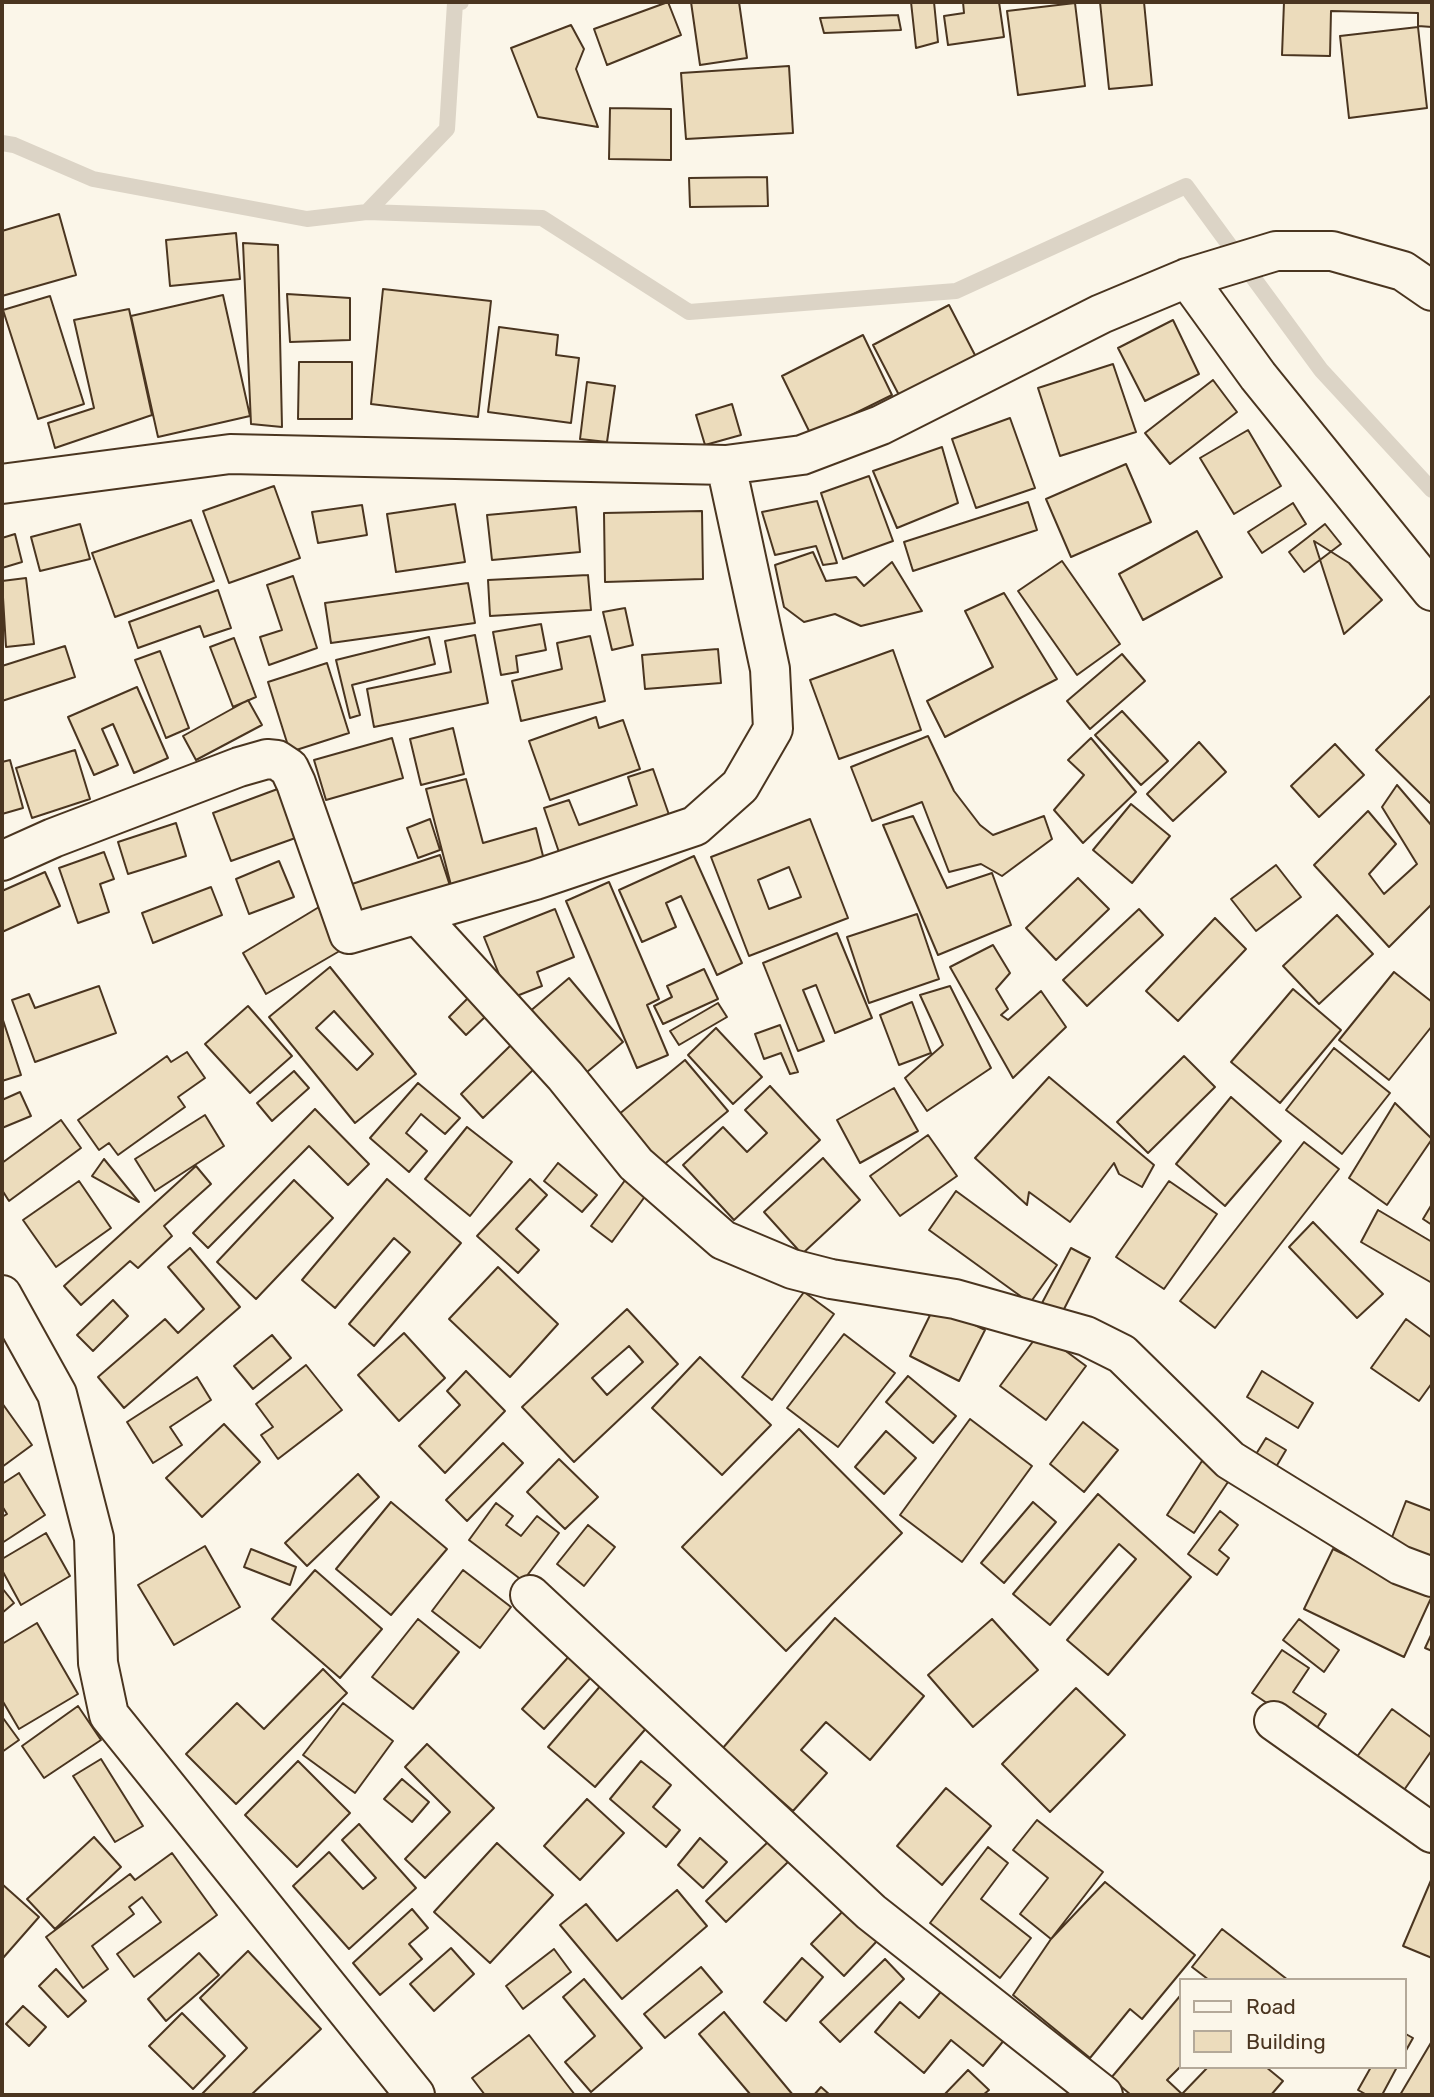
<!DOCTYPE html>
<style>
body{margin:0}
#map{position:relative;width:1434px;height:2097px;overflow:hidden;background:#fbf6e9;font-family:Rubik,sans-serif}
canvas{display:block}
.frame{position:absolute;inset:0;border:4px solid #4a3520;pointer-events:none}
.legend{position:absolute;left:1179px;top:1978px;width:228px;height:91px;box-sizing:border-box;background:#fbf6e9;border:2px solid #b4a999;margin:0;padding:9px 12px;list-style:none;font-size:21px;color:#4a3520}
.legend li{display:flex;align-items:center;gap:14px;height:35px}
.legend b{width:35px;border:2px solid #b4a999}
</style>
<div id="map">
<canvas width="1434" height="2097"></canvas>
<div class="frame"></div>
<ul class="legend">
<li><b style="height:9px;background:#fbf6e9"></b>Road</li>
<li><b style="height:19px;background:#ecdcbc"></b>Building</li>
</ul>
</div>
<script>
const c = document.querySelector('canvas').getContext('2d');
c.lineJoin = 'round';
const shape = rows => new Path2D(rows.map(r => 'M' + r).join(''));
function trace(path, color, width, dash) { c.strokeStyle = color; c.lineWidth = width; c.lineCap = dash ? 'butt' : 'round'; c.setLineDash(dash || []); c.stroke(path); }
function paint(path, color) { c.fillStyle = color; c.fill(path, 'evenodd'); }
trace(shape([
 [2,143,14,145,93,179,307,219,367,212,542,218,689,312,956,291,1186,186,1321,370,1432,490],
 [367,212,447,129,455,3,461,2]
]), '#dcd4c6', 16);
const building = shape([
 [668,2,681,35,607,65,594,29,668,2],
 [691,2,739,2,747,58,700,65,691,2],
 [911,2,934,2,938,42,916,48,911,2],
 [963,2,999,2,1004,37,948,45,944,16,964,13,963,2],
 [1100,2,1144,2,1152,85,1109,89,1100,2],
 [1284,2,1432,2,1432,27,1418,26,1418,13,1331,11,1330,56,1282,55,1284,2],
 [1075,3,1085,86,1018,95,1007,11,1075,3],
 [898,15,901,30,824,33,820,18,898,15],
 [571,25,584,49,576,69,598,127,538,117,511,48,571,25],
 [1418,27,1427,108,1349,118,1340,36,1418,27],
 [789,66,793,133,686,139,681,73,789,66],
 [610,108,671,109,671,160,609,159,610,108],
 [767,177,768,206,690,207,689,178,767,177],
 [59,214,76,275,2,296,2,231,59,214],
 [236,233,240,279,170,286,166,240,236,233],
 [243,243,278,245,282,427,251,424,243,243],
 [383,289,491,301,478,417,371,404,383,289],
 [287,294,350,298,350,340,290,342,287,294],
 [223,295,250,416,158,437,131,316,223,295],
 [50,296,84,404,38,419,3,310,50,296],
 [949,305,976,357,900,397,873,345,949,305],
 [129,309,152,415,55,448,48,423,94,408,74,320,129,309],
 [1173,320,1199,374,1145,401,1118,348,1173,320],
 [499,327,558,335,556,355,579,358,571,423,488,412,499,327],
 [863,335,892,395,811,435,782,376,863,335],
 [299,362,352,362,352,419,298,419,299,362],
 [1113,364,1136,432,1060,456,1038,388,1113,364],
 [1213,380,1237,412,1170,464,1145,433,1213,380],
 [587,382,615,386,607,442,580,439,587,382],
 [732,404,741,435,705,445,696,415,732,404],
 [1010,418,1035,488,976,508,952,439,1010,418],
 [1248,430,1281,486,1234,514,1200,458,1248,430],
 [942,447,958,503,897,528,873,471,942,447],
 [1126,464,1151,522,1071,557,1046,499,1126,464],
 [869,476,893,541,843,559,821,493,869,476],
 [274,486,300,558,229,583,203,511,274,486],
 [817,501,837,563,823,565,816,546,775,555,762,512,817,501],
 [1028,502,1037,530,913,571,904,542,1028,502],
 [1293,503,1306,524,1262,553,1248,532,1293,503],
 [455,504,465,562,396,572,387,514,455,504],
 [362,505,367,535,318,543,312,512,362,505],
 [576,507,580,552,492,560,487,515,576,507],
 [702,511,703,579,605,582,604,513,702,511],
 [191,520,214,581,115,617,92,553,191,520],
 [80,524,90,559,40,571,31,537,80,524],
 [1325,524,1341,544,1304,572,1289,552,1325,524],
 [1197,531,1222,577,1143,620,1119,574,1197,531],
 [15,534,22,562,2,568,2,538,15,534],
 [1314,541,1349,563,1382,600,1344,634,1314,541],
 [813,552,826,581,856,577,864,586,892,562,922,611,861,626,835,614,804,622,784,607,775,565,813,552],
 [1062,561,1120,644,1077,675,1018,591,1062,561],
 [588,575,591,610,490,616,488,580,588,575],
 [293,576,317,648,269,665,260,637,282,630,267,585,293,576],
 [26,578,34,644,6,647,2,581,26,578],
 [468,583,475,623,331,643,325,603,468,583],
 [218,590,231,628,204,637,200,626,138,648,129,622,218,590],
 [1004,593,1057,679,945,737,927,701,993,667,965,611,1004,593],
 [625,608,633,645,612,650,603,612,625,608],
 [541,624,546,650,516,656,518,672,501,675,493,632,541,624],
 [475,635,488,703,374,727,367,689,451,672,445,641,475,635],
 [590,636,605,701,521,721,512,681,562,669,557,643,590,636],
 [429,637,435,664,352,685,360,715,350,718,336,660,429,637],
 [234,638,256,697,233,707,210,647,234,638],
 [65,646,75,677,2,701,2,666,65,646],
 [718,649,721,683,645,689,642,655,718,649],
 [893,650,921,730,839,759,810,680,893,650],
 [160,651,189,728,166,738,135,660,160,651],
 [1122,654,1145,681,1090,729,1067,701,1122,654],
 [327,663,349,733,290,752,268,682,327,663],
 [137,687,168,758,134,773,113,724,102,729,118,765,94,775,68,717,137,687],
 [1430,696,1432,698,1432,805,1376,750,1430,696],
 [248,700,262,725,196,760,183,736,248,700],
 [1122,711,1168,761,1141,785,1095,735,1122,711],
 [596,717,599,728,623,720,640,769,550,800,529,741,596,717],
 [453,728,464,774,421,785,410,739,453,728],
 [928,736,954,791,980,825,993,835,1044,816,1052,839,1002,876,981,864,949,872,922,802,872,821,851,767,928,736],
 [392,738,403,778,326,800,314,760,392,738],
 [1091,738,1136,792,1083,843,1054,810,1084,775,1068,760,1091,738],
 [1199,742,1226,772,1173,821,1147,794,1199,742],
 [1335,744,1364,775,1319,817,1291,786,1335,744],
 [75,750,90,799,32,818,16,768,75,750],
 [10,760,23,808,2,814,2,762,10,760],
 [653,769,674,829,564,867,544,808,569,800,579,825,637,805,628,777,653,769],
 [466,779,483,843,536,828,545,864,452,889,426,789,466,779],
 [1397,785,1432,826,1432,904,1389,947,1314,865,1368,811,1396,844,1369,874,1384,894,1417,864,1382,807,1397,785],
 [283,787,301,836,231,861,213,813,283,787],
 [1131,804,1170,836,1132,883,1093,850,1131,804],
 [913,816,947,888,992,873,1011,925,938,955,883,825,913,816],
 [430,819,440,850,418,858,407,828,430,819],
 [810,819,848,918,749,956,711,857,810,819],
 [789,867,801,897,769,909,758,880,789,867],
 [176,823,186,856,128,874,118,842,176,823],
 [104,852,114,879,100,884,109,912,78,923,59,868,104,852],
 [440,855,452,892,361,921,349,885,440,855],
 [694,856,742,963,717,975,681,896,666,903,676,927,642,942,619,890,694,856],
 [279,861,294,897,249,914,236,879,279,861],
 [1276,865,1301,897,1256,931,1231,899,1276,865],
 [45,872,60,906,2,932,2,891,45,872],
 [1078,878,1109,909,1056,960,1026,928,1078,878],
 [609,882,659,999,647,1005,668,1055,637,1068,566,901,609,882],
 [211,887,222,915,153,943,142,913,211,887],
 [319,907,343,949,266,994,243,953,319,907],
 [555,909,574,957,537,972,542,986,509,999,484,937,555,909],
 [1139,909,1163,935,1087,1006,1063,980,1139,909],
 [917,914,939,979,869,1003,847,937,917,914],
 [1337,915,1373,954,1319,1004,1283,966,1337,915],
 [1215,918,1246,949,1178,1021,1146,991,1215,918],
 [837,933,872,1018,835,1033,816,985,803,990,824,1041,798,1051,763,963,837,933],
 [993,945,1010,973,996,989,1008,1009,1001,1015,1008,1020,1041,991,1066,1027,1013,1078,950,967,993,945],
 [330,967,416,1074,355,1123,269,1017,330,967],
 [334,1011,373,1054,357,1070,316,1028,334,1011],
 [704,969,718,999,663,1024,654,1006,672,997,667,986,704,969],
 [1394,972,1432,1002,1432,1026,1389,1080,1339,1040,1394,972],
 [569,978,623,1042,581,1077,528,1013,569,978],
 [99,986,116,1033,35,1062,12,1000,29,994,35,1008,99,986],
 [950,986,991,1068,927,1111,905,1078,943,1045,920,995,950,986],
 [1293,989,1341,1030,1280,1103,1231,1062,1293,989],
 [468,998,486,1016,466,1035,449,1017,468,998],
 [912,1002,931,1053,899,1065,880,1015,912,1002],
 [718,1003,727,1017,679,1045,670,1031,718,1003],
 [248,1006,292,1056,250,1093,205,1044,248,1006],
 [2,1017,21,1075,2,1081,2,1017],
 [780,1025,798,1072,790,1074,781,1053,764,1059,755,1034,780,1025],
 [716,1028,762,1077,733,1104,688,1055,716,1028],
 [512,1044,535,1068,483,1118,461,1094,512,1044],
 [1334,1048,1390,1093,1342,1154,1286,1110,1334,1048],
 [187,1052,205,1078,178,1097,185,1107,118,1155,109,1143,99,1150,78,1120,167,1056,171,1062,187,1052],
 [1184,1056,1215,1087,1148,1153,1117,1122,1184,1056],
 [685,1060,728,1111,661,1167,618,1115,685,1060],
 [294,1071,309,1088,272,1121,257,1103,294,1071],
 [1049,1077,1154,1165,1142,1187,1119,1174,1114,1163,1070,1222,1029,1192,1027,1205,975,1158,1049,1077],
 [418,1083,460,1118,445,1134,421,1114,406,1133,427,1151,409,1172,370,1138,418,1083],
 [770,1086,820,1140,734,1220,683,1165,723,1127,747,1152,767,1133,745,1110,770,1086],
 [894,1088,918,1131,860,1163,837,1120,894,1088],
 [20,1092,31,1116,2,1128,2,1100,20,1092],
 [1231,1097,1281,1141,1225,1206,1176,1164,1231,1097],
 [1395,1103,1432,1139,1387,1205,1349,1178,1395,1103],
 [315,1109,369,1164,348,1185,309,1146,208,1248,193,1233,315,1109],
 [205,1115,224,1146,155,1191,135,1159,205,1115],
 [61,1120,81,1148,9,1201,2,1190,2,1163,61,1120],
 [467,1127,512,1162,470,1216,425,1179,467,1127],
 [928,1135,957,1176,900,1216,870,1176,928,1135],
 [1304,1142,1339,1169,1215,1328,1180,1301,1304,1142],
 [823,1158,860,1200,802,1254,764,1212,823,1158],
 [104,1159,139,1202,92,1176,104,1159],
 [558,1163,597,1195,582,1212,544,1181,558,1163],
 [196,1166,211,1184,164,1226,172,1236,138,1268,130,1261,81,1305,64,1286,196,1166],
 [387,1179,461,1243,374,1346,349,1324,410,1252,394,1238,335,1308,302,1280,387,1179],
 [530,1179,547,1195,516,1229,539,1250,518,1273,477,1236,530,1179],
 [626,1179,646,1195,612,1242,591,1226,626,1179],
 [294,1180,333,1218,256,1299,217,1262,294,1180],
 [79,1181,111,1228,56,1267,23,1220,79,1181],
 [1169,1181,1217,1214,1164,1289,1116,1257,1169,1181],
 [956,1191,1057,1265,1030,1303,929,1230,956,1191],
 [1432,1204,1432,1225,1423,1219,1432,1204],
 [1378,1210,1432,1242,1432,1283,1361,1242,1378,1210],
 [1313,1222,1383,1294,1357,1318,1289,1247,1313,1222],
 [190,1248,240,1307,124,1408,98,1377,165,1319,178,1333,204,1309,168,1267,190,1248],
 [1071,1248,1090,1258,1062,1313,1042,1303,1071,1248],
 [498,1267,558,1324,510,1377,449,1319,498,1267],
 [804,1292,834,1314,772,1400,742,1377,804,1292],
 [113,1300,128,1316,93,1351,77,1335,113,1300],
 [935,1305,985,1330,959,1381,910,1356,935,1305],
 [627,1309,678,1364,574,1462,522,1407,627,1309],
 [629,1346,643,1362,607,1395,592,1378,629,1346],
 [1406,1319,1432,1338,1432,1383,1419,1401,1371,1368,1406,1319],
 [1040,1332,1086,1366,1046,1420,1000,1386,1040,1332],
 [404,1333,445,1378,399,1421,358,1375,404,1333],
 [844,1334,895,1373,838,1447,787,1408,844,1334],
 [272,1335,291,1358,253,1389,234,1366,272,1335],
 [700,1357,771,1425,722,1475,652,1408,700,1357],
 [306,1365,342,1410,278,1459,261,1435,273,1427,256,1404,306,1365],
 [466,1371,505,1411,445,1473,419,1446,460,1405,447,1391,466,1371],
 [1262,1371,1313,1403,1298,1428,1247,1397,1262,1371],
 [908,1376,956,1416,933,1443,886,1402,908,1376],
 [197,1377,211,1400,170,1427,182,1445,153,1463,127,1422,197,1377],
 [2,1403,32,1445,2,1467,2,1403],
 [970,1419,1032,1466,962,1562,900,1515,970,1419],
 [1083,1422,1118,1450,1084,1492,1050,1464,1083,1422],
 [224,1424,260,1462,202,1517,166,1478,224,1424],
 [799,1429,902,1533,786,1651,682,1547,799,1429],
 [886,1431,916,1458,884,1494,855,1467,886,1431],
 [1266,1438,1286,1450,1273,1472,1253,1459,1266,1438],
 [503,1443,523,1463,467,1521,446,1500,503,1443],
 [559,1459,598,1497,565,1529,527,1492,559,1459],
 [1202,1461,1230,1479,1194,1533,1167,1515,1202,1461],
 [19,1473,45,1515,2,1543,2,1517,7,1514,2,1506,2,1484,19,1473],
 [358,1474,379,1497,307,1566,285,1543,358,1474],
 [1098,1494,1191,1577,1108,1675,1067,1640,1136,1559,1119,1544,1050,1625,1013,1594,1098,1494],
 [1406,1501,1432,1511,1432,1562,1389,1545,1406,1501],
 [391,1502,447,1549,391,1615,336,1569,391,1502],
 [1033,1502,1056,1522,1004,1583,981,1563,1033,1502],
 [496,1503,513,1516,506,1525,521,1536,537,1516,559,1533,523,1581,469,1540,496,1503],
 [1220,1511,1238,1525,1219,1550,1229,1558,1217,1575,1188,1554,1220,1511],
 [588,1525,615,1547,584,1586,557,1564,588,1525],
 [46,1533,70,1576,21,1605,2,1570,2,1559,46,1533],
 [205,1546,240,1607,174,1645,138,1585,205,1546],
 [251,1549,296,1567,290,1585,244,1567,251,1549],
 [1333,1549,1432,1596,1404,1657,1304,1609,1333,1549],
 [315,1570,382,1629,340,1678,272,1619,315,1570],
 [463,1570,511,1607,480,1648,432,1611,463,1570],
 [2,1588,14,1603,2,1613,2,1588],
 [835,1618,924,1696,870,1760,826,1722,801,1750,827,1773,793,1811,722,1749,835,1618],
 [418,1619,459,1652,413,1709,372,1677,418,1619],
 [992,1619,1038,1670,973,1727,928,1675,992,1619],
 [1299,1619,1339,1650,1324,1672,1283,1640,1299,1619],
 [37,1623,78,1694,19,1729,2,1700,2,1644,37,1623],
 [1432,1633,1432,1651,1425,1648,1432,1633],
 [1282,1650,1309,1668,1293,1692,1326,1714,1313,1734,1252,1693,1282,1650],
 [571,1654,594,1674,544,1729,522,1709,571,1654],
 [323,1669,347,1693,236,1804,186,1754,237,1703,264,1729,323,1669],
 [602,1684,649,1725,595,1787,548,1747,602,1684],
 [1076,1688,1125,1735,1050,1812,1002,1764,1076,1688],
 [343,1703,393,1741,355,1793,303,1755,343,1703],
 [78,1706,101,1740,44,1778,22,1746,78,1706],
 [1392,1709,1432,1738,1432,1750,1395,1803,1348,1769,1392,1709],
 [3,1718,19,1740,2,1752,2,1719,3,1718],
 [427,1744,494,1808,425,1878,405,1859,450,1812,405,1767,427,1744],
 [101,1759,143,1826,115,1842,73,1776,101,1759],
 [298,1761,350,1813,297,1867,245,1815,298,1761],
 [641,1761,671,1785,653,1807,680,1830,666,1847,610,1799,641,1761],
 [402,1779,429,1802,412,1822,384,1799,402,1779],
 [946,1788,991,1826,942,1885,897,1846,946,1788],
 [587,1799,624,1833,580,1880,544,1846,587,1799],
 [1037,1820,1103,1872,1051,1939,1020,1914,1048,1878,1013,1850,1037,1820],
 [359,1824,416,1888,349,1949,293,1886,329,1852,363,1889,376,1878,342,1840,359,1824],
 [94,1837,121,1867,55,1929,27,1899,94,1837],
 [700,1838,727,1862,703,1888,678,1865,700,1838],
 [769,1841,788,1862,726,1922,706,1901,769,1841],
 [497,1843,553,1895,490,1963,434,1912,497,1843],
 [988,1847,1008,1863,981,1899,1031,1938,1000,1978,930,1923,988,1847],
 [172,1853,217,1915,134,1977,117,1954,161,1922,142,1897,129,1907,134,1914,92,1946,108,1969,83,1988,46,1937,130,1874,135,1880,172,1853],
 [1432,1878,1432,1958,1403,1946,1432,1878],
 [1105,1882,1195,1955,1142,2019,1130,2009,1090,2058,1013,1995,1051,1939,1105,1882],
 [2,1884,39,1917,3,1958,2,1957,2,1884],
 [677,1890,707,1926,622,1999,560,1925,586,1904,617,1941,677,1890],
 [412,1909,428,1928,409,1944,422,1959,380,1995,353,1963,412,1909],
 [845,1909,877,1941,844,1976,811,1944,845,1909],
 [1222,1929,1288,1980,1209,1980,1192,1967,1222,1929],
 [451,1948,474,1974,434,2011,410,1984,451,1948],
 [554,1949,571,1972,523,2009,506,1986,554,1949],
 [248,1951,321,2029,251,2095,201,2095,247,2048,200,1998,248,1951],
 [199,1953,219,1975,166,2021,148,1999,199,1953],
 [802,1958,823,1977,786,2021,764,2002,802,1958],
 [885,1959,904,1979,840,2042,820,2022,885,1959],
 [701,1967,722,1992,665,2038,644,2014,701,1967],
 [56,1969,86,2001,68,2017,39,1986,56,1969],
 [584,1979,642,2048,591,2092,565,2062,595,2036,563,1997,584,1979],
 [944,1988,1005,2039,983,2066,951,2040,924,2073,875,2032,900,2002,919,2018,944,1988],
 [1180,1996,1180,2067,1167,2080,1182,2094,1208,2067,1266,2067,1283,2081,1271,2095,1131,2095,1111,2078,1180,1996],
 [23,2006,46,2027,29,2046,6,2024,23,2006],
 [724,2012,793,2095,748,2095,750,2094,699,2034,724,2012],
 [182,2013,225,2056,193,2089,149,2046,182,2013],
 [1404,2033,1413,2038,1404,2054,1404,2033],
 [529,2035,575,2095,485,2095,472,2078,529,2035],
 [1432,2041,1432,2095,1400,2095,1432,2041],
 [1371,2067,1397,2067,1382,2095,1367,2095,1358,2090,1371,2067],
 [968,2070,989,2090,983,2095,944,2095,968,2070],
 [821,2087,830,2095,814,2095,821,2087]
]);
paint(building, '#ecdcbc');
trace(building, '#4a3520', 2);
const minor = shape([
 [1187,278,1258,376,1432,591],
 [2,484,230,454,726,465,802,455,881,425,1101,314,1187,278,1276,251,1332,251,1403,271,1432,291],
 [2,861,53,838,239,767,267,759,277,760,289,768,296,783,349,934,535,880,695,826,740,786,773,729,770,669,726,465],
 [418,915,565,1076,636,1164,723,1240,792,1269,831,1279,955,1299,1086,1336,1122,1354,1230,1460,1400,1565,1432,1577],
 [2,1295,57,1394,94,1538,98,1663,109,1715,415,2095],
 [530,1595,871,1912,1103,2095],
 [1274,1721,1432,1833]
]);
trace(minor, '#4a3520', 42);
trace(minor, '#fbf6e9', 38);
</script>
